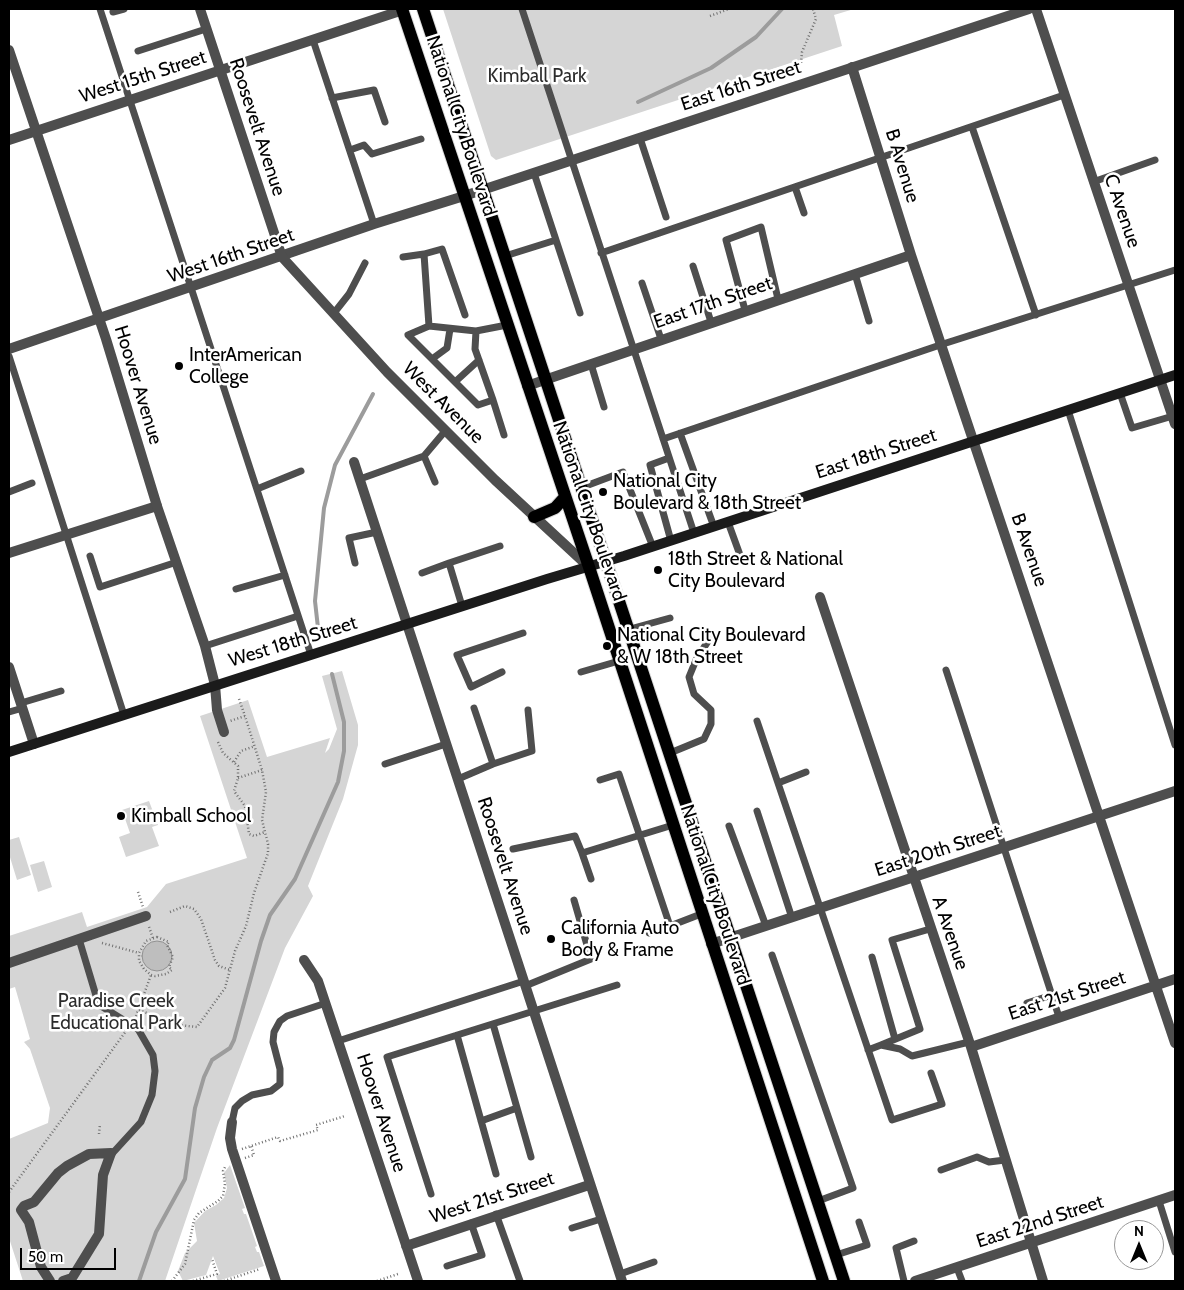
<!DOCTYPE html>
<style>
body{margin:0}
#map{position:relative;width:1184px;height:1290px;overflow:hidden;background:#fff;font-family:Cabin,sans-serif}
canvas{display:block}
.frame{position:absolute;inset:0;border:10px solid #000;pointer-events:none}
.north{position:absolute;left:1114px;top:1220px;width:50px;height:50px;box-sizing:border-box;background:#fff;border:1px solid #999;border-radius:50%;rotate:0deg;font-size:14px;font-weight:700;line-height:20px;text-align:center;color:#000}
.north::after{content:'';display:block;margin:auto;width:18px;height:22px;background:#000;clip-path:polygon(50% 0,100% 100%,50% 72%,0 100%)}
.scale{position:absolute;left:20px;top:1248px;width:96px;height:22px;box-sizing:border-box;border:2px solid #000;border-top:0;padding-left:6px;font-size:15px;line-height:18px;white-space:nowrap;color:#000;-webkit-text-stroke:4px #fff;paint-order:stroke}
</style>
<div id="map">
<canvas width="1184" height="1290"></canvas>
<div class="frame"></div>
<div class="north">N</div>
<div class="scale">50 m</div>
</div>
<script>
const c = document.querySelector('canvas').getContext('2d');
c.lineJoin = 'round';
function paint(path, color) { c.fillStyle = color; c.fill(path, 'evenodd'); }
const shape = rows => new Path2D(rows.map(r => 'M' + r).join(''));
function trace(path, color, width, dash) { c.strokeStyle = color; c.lineWidth = width; c.lineCap = dash ? 'butt' : 'round'; c.setLineDash(dash || []); c.stroke(path); }
function write(font, color, halo, rows, align = 'center') {
  c.font = font + ' Cabin,sans-serif'; c.lineWidth = 5; c.setLineDash([]); c.textBaseline = 'middle'; c.strokeStyle = halo; c.fillStyle = color; for (const [text, x, y, turn = 0] of rows) {
    c.save(); c.translate(x, y); c.rotate((+turn || 0) * Math.PI / 180); c.textAlign = isNaN(turn) ? turn : align; if (halo) c.strokeText(text, 0, 0); c.fillText(text, 0, 0); c.restore();
  }
}
paint(shape([
 [443,9,854,9,834,15,842,46,496,160,491,156],
 [342,671,358,725,358,745,343,799,308,886,313,896,285,948,217,1128,165,1281,23,1281,9,1238,9,1139,48,1123,50,1108,30,1049,24,1042,30,1039,15,987,9,989,9,936,82,912,87,927,147,907,166,884,247,858,200,716,248,700,267,757,330,738,325,753,329,749,337,729,322,676],
 [149,801,158,825,152,827,159,846,126,857,119,837,130,833,122,810],
 [19,837,31,875,17,880,9,854,9,840],
 [44,861,52,887,38,892,30,865],
 [230,1165,245,1208,242,1209,244,1214,246,1214,257,1246,255,1247,257,1252,259,1252,264,1266,218,1281,216,1276,220,1274,213,1256,206,1275,183,1281,178,1271,185,1253,197,1241,194,1223,205,1211,216,1205,224,1198,227,1188,224,1173]
]), '#d5d5d5');
trace(shape([
 [638,102,711,68,756,37,782,9],
 [318,628,315,601,324,508,335,465,373,394],
 [139,1281,156,1232,185,1179,195,1108,204,1077,212,1060,230,1048,234,1040,261,941,270,915,295,879,338,782,344,751,344,722,332,674]
]), '#9c9c9c', 4);
const building = shape([
 '142 956a15 15 0 1 1 30 0a15 15 0 1 1-30 0Z'
]);
paint(building, '#bebebe');
trace(building, '#929292', 1);
const primary = shape([
 [402,9,589,567,823,1281],
 [423,9,844,1281],
 [534,517,555,508,565,497]
]);
trace(primary, '#dbdbdb', 14);
trace(shape([
 [710,16,729,9],
 [801,63,802,52,816,19,813,9],
 [239,699,245,716],
 [218,742,223,753,238,766,238,778,234,791,245,806,249,834,254,836,265,832],
 [234,762,241,751,255,746],
 [238,778,262,770],
 [138,892,143,907],
 [170,912,185,906,194,909,201,919,215,960,219,966,230,970],
 [149,927,153,938],
 [157,937,169,942,167,945,173,957,169,967,172,970,166,974,155,976,151,975,144,969,139,961,139,953,146,941,157,937],
 [102,943,139,953],
 [139,1010,178,1025,197,1027,225,988,235,951,246,926,254,893,268,853,268,844,262,820,266,792,262,770,245,716,230,721],
 [136,1016,151,975],
 [99,1134,100,1124],
 [242,1149,278,1137,280,1141,318,1130,316,1125,345,1116],
 [245,1158,254,1155,251,1146],
 [9,1192,126,1031],
 [172,1281,185,1264,194,1220,199,1213,218,1201,223,1196,225,1184,223,1171,226,1165],
 [193,1281,217,1274,212,1259],
 [224,1281,260,1269],
 [377,1281,398,1274]
]), '#707070', 2.5, [1, 2.5]);
trace(shape([
 [100,9,311,655],
 [522,9,694,533],
 [113,12,124,9],
 [313,40,374,224],
 [138,51,206,29],
 [332,98,374,90,385,122],
 [972,127,1036,315],
 [640,138,666,217],
 [350,150,364,145,372,154,421,139],
 [534,173,580,313],
 [1093,182,1155,160],
 [795,187,804,213],
 [601,253,1064,95],
 [424,254,442,249,465,315],
 [505,256,556,240],
 [403,257,424,254,429,326,476,331,507,325],
 [693,266,711,322],
 [855,274,869,321],
 [642,283,661,339],
 [745,310,726,240,761,227,778,299],
 [334,313,349,294,365,263],
 [429,326,408,335,478,405,493,400,504,435],
 [476,331,475,349,493,400],
 [9,356,124,715],
 [432,359,447,348,450,329],
 [591,364,604,407],
 [455,382,479,360],
 [1120,393,1132,428,1173,416],
 [1068,410,1175,745],
 [680,433,714,527],
 [663,439,943,344,1175,270],
 [424,456,435,482],
 [669,458,650,465,671,541],
 [360,479,424,456,446,430],
 [583,487,623,472,653,547],
 [257,489,301,471],
 [9,492,32,483],
 [728,522,740,555],
 [90,556,100,587,177,562],
 [355,563,349,538,377,532],
 [422,573,449,563],
 [236,589,285,575],
 [462,606,449,563,500,546],
 [630,629,670,618],
 [205,646,298,616],
 [946,670,1059,1017],
 [502,672,471,687,457,655,523,633],
 [581,672,619,661],
 [21,703,61,691],
 [9,712,23,708],
 [757,721,892,1120,942,1104,931,1073],
 [670,753,704,739,711,724,711,710,694,694,689,677,696,660,710,638],
 [385,764,446,744],
 [493,764,532,751,528,710],
 [458,779,493,764,474,708],
 [600,780,619,774,670,926,649,933],
 [778,783,806,772],
 [757,811,792,918],
 [729,826,766,926],
 [513,849,575,836,582,853,673,825],
 [582,853,591,879],
 [670,926,701,914],
 [79,939,97,999,101,1006,138,1029,153,1055,155,1071,152,1095,141,1122,110,1156],
 [772,955,853,1188,818,1201],
 [872,957,895,1039],
 [525,986,591,959,574,900],
 [1027,1003,1052,995],
 [493,1024,531,1157],
 [457,1035,496,1174],
 [338,1041,524,981],
 [881,1045,920,1029,892,940,930,929],
 [868,1050,881,1045,900,1049,912,1056,969,1042],
 [481,1121,517,1108],
 [232,1122,235,1108,242,1101,252,1095,271,1091,280,1084,280,1069,273,1042,274,1032,280,1021,287,1016,326,1003],
 [941,1170,977,1157,989,1162,1005,1160],
 [431,1194,387,1057,617,985],
 [1159,1201,1175,1252],
 [496,1214,520,1281],
 [572,1228,601,1219],
 [836,1255,867,1245,859,1222],
 [447,1266,482,1255,471,1223],
 [957,1268,962,1281],
 [620,1274,654,1262],
 [904,1281,896,1248,914,1241]
]), '#4e4e4e', 7);
trace(shape([
 [232,1122,230,1138,232,1149,276,1281],
 [50,1281,41,1267,29,1222,21,1210,24,1206,34,1202,58,1173,67,1166,89,1154,111,1153,103,1175,99,1234,72,1278,63,1281]
]), '#4e4e4e', 10);
trace(shape([
 [1036,9,1175,424],
 [852,67,911,255,1175,1043],
 [9,140,403,10],
 [9,349,374,224,464,196],
 [527,386,911,255],
 [354,462,622,1281],
 [9,553,157,506],
 [820,597,971,1047,1043,1281],
 [215,685,217,710,224,732],
 [711,944,1175,791],
 [304,960,318,981,418,1281],
 [9,963,146,916],
 [971,1047,1175,979],
 [406,1246,589,1185]
]), '#4e4e4e', 10);
trace(shape([
 [200,9,282,257,387,372,495,480,589,567],
 [9,50,106,339,157,506,205,646,215,685],
 [464,196,1029,9],
 [9,667,34,744],
 [915,1281,1175,1195]
]), '#4e4e4e', 10);
trace(shape([
 [9,752,547,579,624,556,1175,375]
]), '#1b1b1b', 10);
trace(primary, '#000', 12);
for (const [x, y, r, color] of [
 [179,366,5,"#000"],
 [603,492,5,"#000"],
 [658,570,5,"#000"],
 [607,646,5,"#000"],
 [121,816,5,"#000"],
 [551,939,5,"#000"]
]) { const dot = new Path2D(); dot.arc(x, y, r, 0, 2 * Math.PI); c.fillStyle = color; c.fill(dot); trace(dot, '#fff', 2); }
write('19px', '#2c2c2c', '#fff', [
 ["Kimball Park",537,76],
 ["Paradise Creek",116,1001],
 ["Educational Park",116,1023]
]);
write('19px', '#000', '#fff', [
 ["West 15th Street",143,77,-18],
 ["East 16th Street",741,86,-18],
 ["National City Boulevard",461,126,72],
 ["Roosevelt Avenue",257,127,72],
 ["B Avenue",902,166,73],
 ["C Avenue",1122,211,71],
 ["West 16th Street",231,256,-19],
 ["East 17th Street",713,303,-19],
 ["Hoover Avenue",138,385,73],
 ["West Avenue",443,403,45],
 ["East 18th Street",876,454,-18],
 ["National City Boulevard",589,511,71],
 ["B Avenue",1029,550,71],
 ["West 18th Street",293,642,-17],
 ["East 20th Street",938,851,-18],
 ["Roosevelt Avenue",505,866,72],
 ["National City Boulevard",715,895,72],
 ["A Avenue",950,933,71],
 ["East 21st Street",1067,996,-18],
 ["Hoover Avenue",381,1113,72],
 ["West 21st Street",492,1198,-18],
 ["East 22nd Street",1040,1222,-18]
]);
write('19px', '#000', '#fff', [
 ["InterAmerican",189,355],
 ["College",189,377],
 ["National City",613,481],
 ["Boulevard & 18th Street",613,503],
 ["18th Street & National",668,559],
 ["City Boulevard",668,581],
 ["National City Boulevard",617,635],
 ["& W 18th Street",617,657],
 ["Kimball School",131,816],
 ["California Auto",561,928],
 ["Body & Frame",561,950]
], 'left');
</script>
